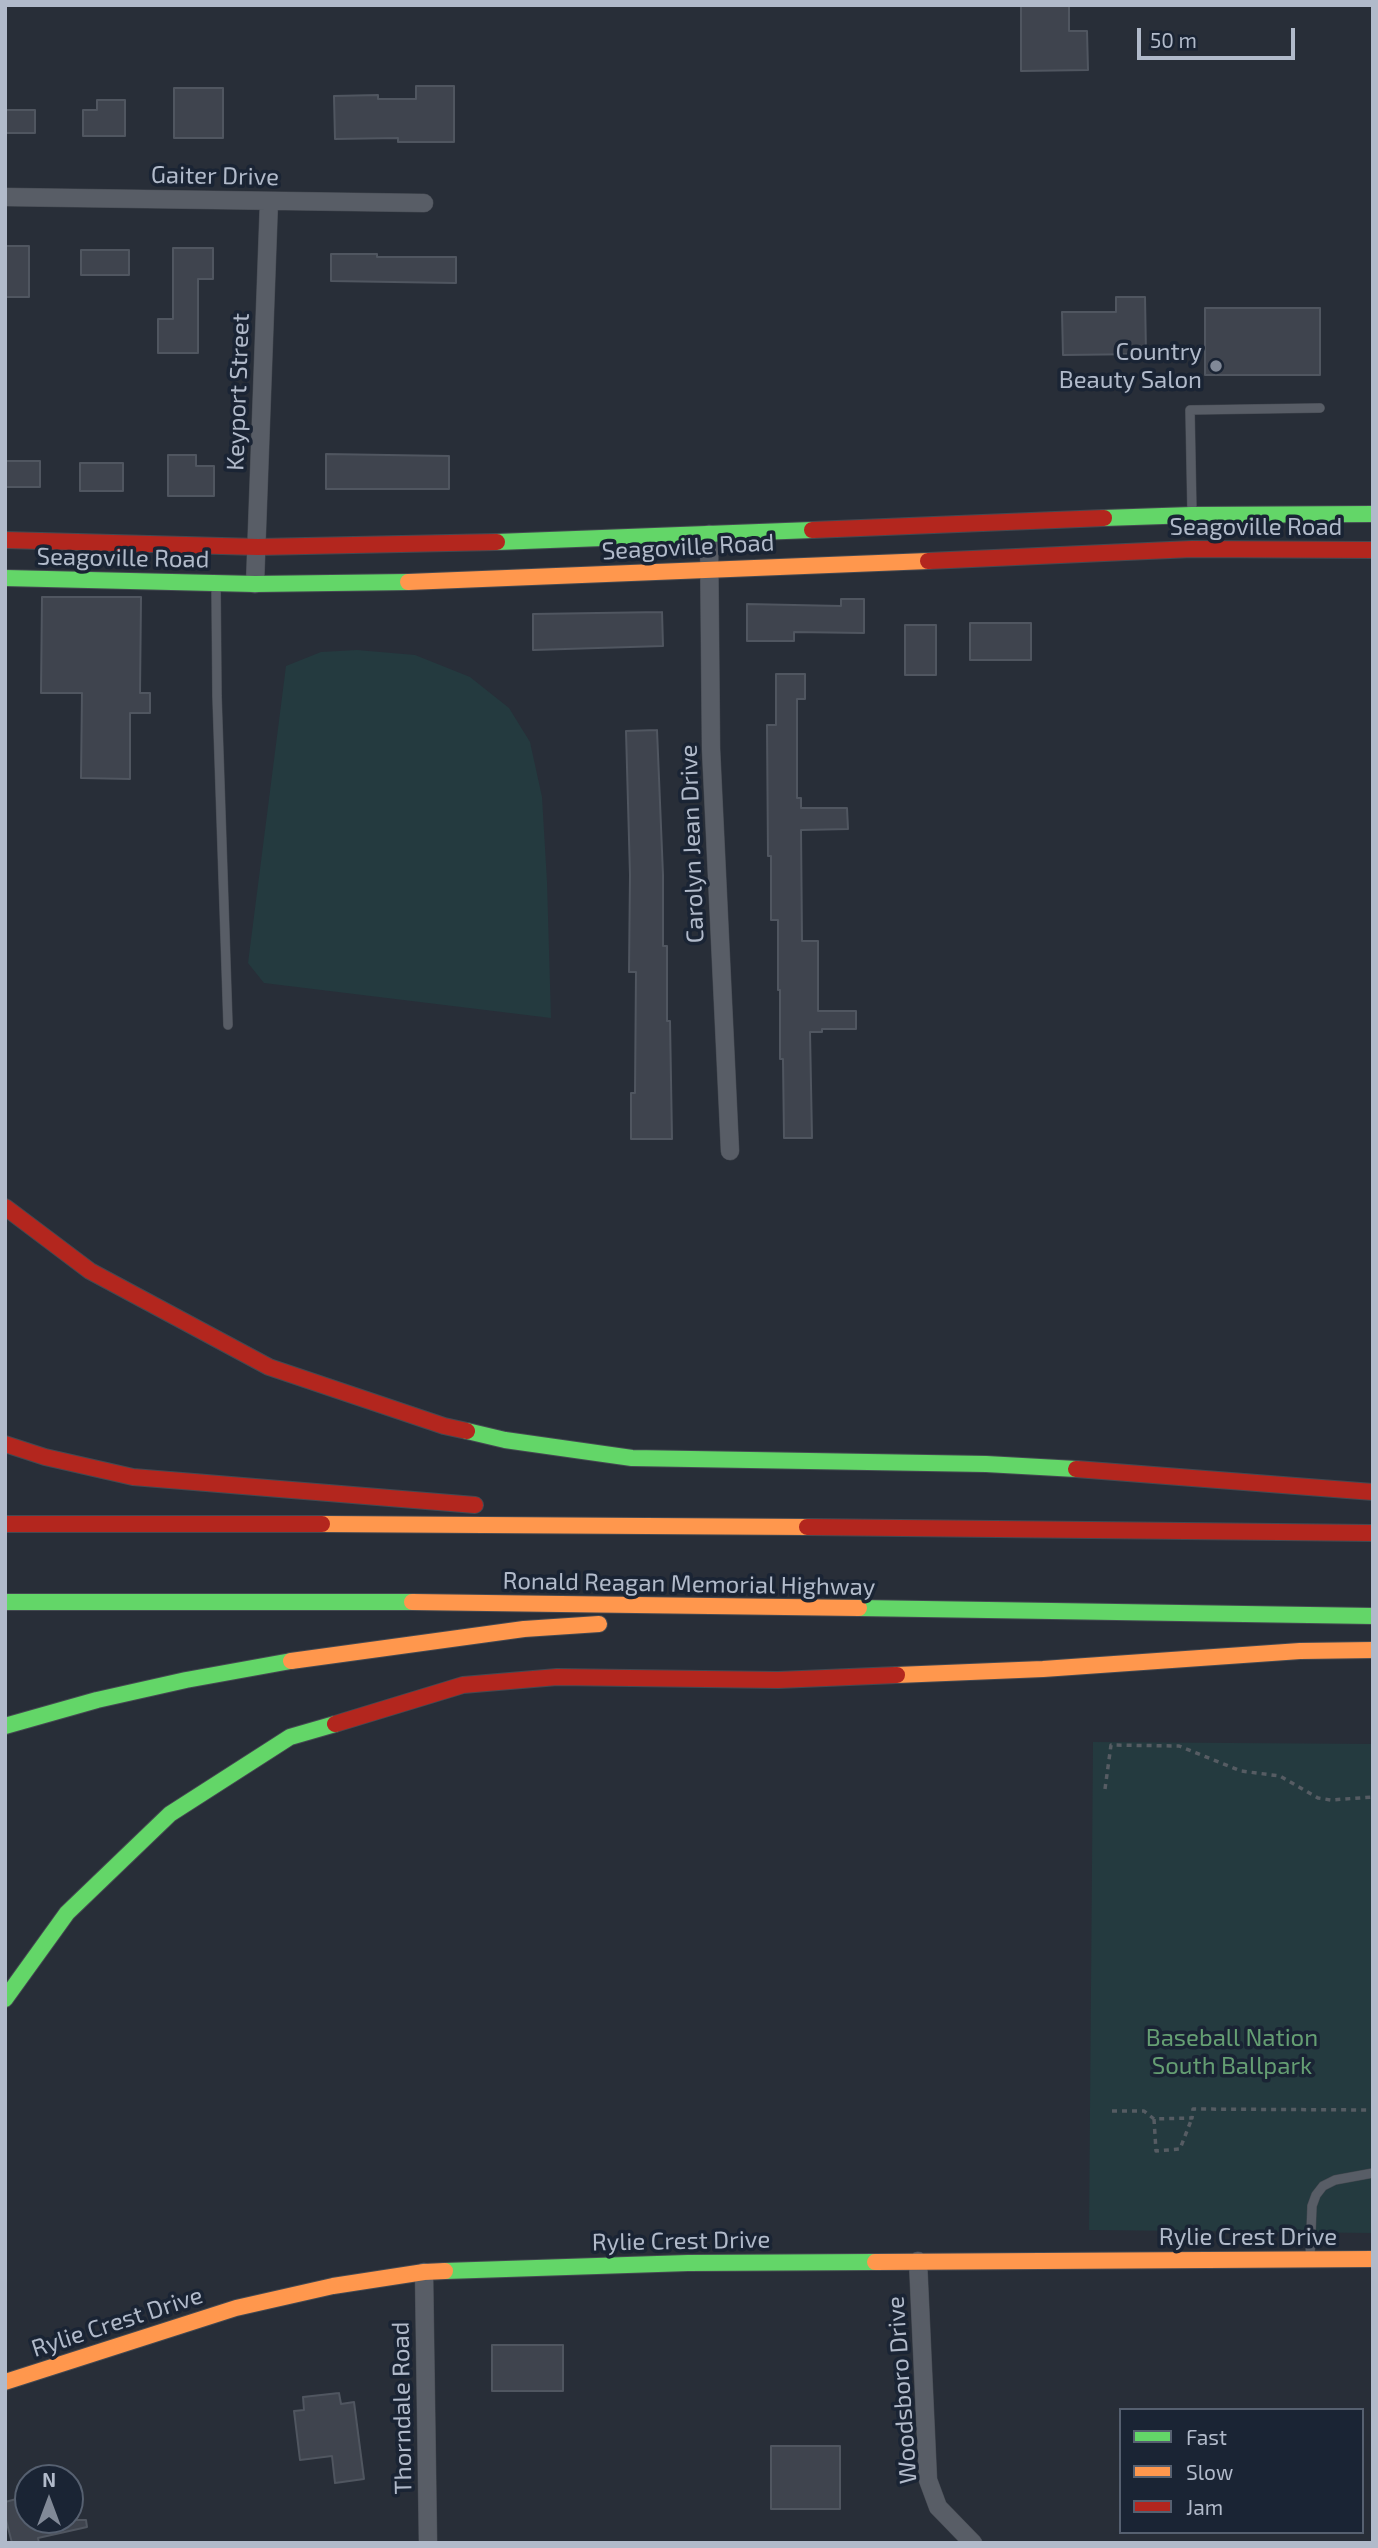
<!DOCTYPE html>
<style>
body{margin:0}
#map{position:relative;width:1378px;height:2548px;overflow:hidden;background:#282e38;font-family:"Exo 2",sans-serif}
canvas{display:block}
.frame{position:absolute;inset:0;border:7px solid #b1baca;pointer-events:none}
.legend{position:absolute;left:1119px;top:2408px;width:245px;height:126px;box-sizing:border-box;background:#1a2434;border:2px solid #566070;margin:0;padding:9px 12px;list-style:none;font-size:21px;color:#b1baca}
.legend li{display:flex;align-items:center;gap:14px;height:35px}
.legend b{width:35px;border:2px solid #566070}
.north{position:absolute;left:14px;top:2464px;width:70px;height:70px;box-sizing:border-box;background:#1a2434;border:2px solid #566070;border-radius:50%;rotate:0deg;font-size:19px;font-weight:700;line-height:28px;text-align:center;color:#b1baca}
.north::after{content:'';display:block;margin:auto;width:24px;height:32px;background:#818997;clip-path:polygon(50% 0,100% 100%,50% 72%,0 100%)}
.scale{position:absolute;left:1137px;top:28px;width:158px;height:32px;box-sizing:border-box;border:4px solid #b1baca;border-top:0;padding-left:9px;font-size:21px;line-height:24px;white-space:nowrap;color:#b1baca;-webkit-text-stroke:5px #1a2434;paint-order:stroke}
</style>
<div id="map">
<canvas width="1378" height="2548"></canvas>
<div class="frame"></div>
<ul class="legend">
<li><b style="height:9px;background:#63d668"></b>Fast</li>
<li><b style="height:9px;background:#ff974d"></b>Slow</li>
<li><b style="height:9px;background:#b3261e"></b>Jam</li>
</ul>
<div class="north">N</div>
<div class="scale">50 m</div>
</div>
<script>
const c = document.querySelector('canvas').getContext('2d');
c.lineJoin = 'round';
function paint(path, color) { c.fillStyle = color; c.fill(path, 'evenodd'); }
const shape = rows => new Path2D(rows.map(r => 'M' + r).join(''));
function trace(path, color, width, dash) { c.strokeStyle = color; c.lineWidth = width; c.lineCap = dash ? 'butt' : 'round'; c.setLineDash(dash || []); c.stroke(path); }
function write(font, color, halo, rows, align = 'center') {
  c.font = font + ' "Exo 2",sans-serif'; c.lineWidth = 7; c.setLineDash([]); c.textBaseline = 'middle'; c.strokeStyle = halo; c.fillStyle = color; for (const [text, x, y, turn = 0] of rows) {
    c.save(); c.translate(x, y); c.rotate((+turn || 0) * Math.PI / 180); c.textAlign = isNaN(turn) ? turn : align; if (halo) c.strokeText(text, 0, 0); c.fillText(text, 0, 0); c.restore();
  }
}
paint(shape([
 [357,650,415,655,470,677,509,708,530,742,542,797,547,882,551,1018,264,983,248,963,286,666,321,652],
 [1093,1742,1373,1744,1373,2233,1089,2230]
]), '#243a3f');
const building = shape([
 [1021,5,1069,5,1069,31,1087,31,1088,70,1021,71,1021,5],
 [416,86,454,86,454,142,398,142,398,138,335,139,334,96,378,95,378,99,416,99,416,86],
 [174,88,223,88,223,138,174,138,174,88],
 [97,100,125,100,125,136,83,136,83,110,97,110,97,100],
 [5,110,35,110,35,133,5,133,5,110],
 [5,246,29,246,29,297,5,297,5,246],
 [173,248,213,248,213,279,198,279,198,353,158,353,158,319,173,319,173,248],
 [81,250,129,250,129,275,81,275,81,250],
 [331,254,377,254,377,257,456,257,456,283,331,281,331,254],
 [1116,297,1145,297,1146,354,1063,355,1062,312,1116,312,1116,297],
 [1205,308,1320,308,1320,375,1205,375,1205,308],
 [326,454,449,456,449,489,326,489,326,454],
 [168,455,196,455,196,466,214,466,214,496,168,496,168,455],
 [5,461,40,461,40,487,5,487,5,461],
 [80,463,123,463,123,491,80,491,80,463],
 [42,597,141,597,140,693,150,693,150,713,130,713,130,779,81,778,82,693,41,693,42,597],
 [841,599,864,599,864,633,794,632,794,641,747,641,747,604,841,606,841,599],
 [662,612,663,646,533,650,533,614,662,612],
 [970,623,1031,623,1031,660,970,660,970,623],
 [905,625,936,625,936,675,905,675,905,625],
 [776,674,805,674,805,699,797,699,797,798,801,798,801,808,847,808,848,829,801,830,802,941,818,941,818,1011,856,1011,856,1029,822,1029,822,1032,810,1032,812,1138,784,1138,783,1059,780,1059,780,990,778,990,778,920,771,920,771,856,768,856,767,725,776,725,776,674],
 [657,730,663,875,663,946,667,946,667,1021,670,1021,672,1139,631,1139,631,1093,635,1093,636,972,629,972,630,875,626,731,657,730],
 [492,2345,563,2345,563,2391,492,2391,492,2345],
 [339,2393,341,2404,354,2402,364,2479,335,2483,332,2456,300,2460,294,2411,304,2410,303,2397,339,2393],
 [771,2446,840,2446,840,2509,771,2509,771,2446],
 [28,2496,28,2520,86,2520,87,2527,38,2538,39,2543,12,2543,5,2516,5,2502,28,2496]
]);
paint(building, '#3f444e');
trace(building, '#505660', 2);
const lane = shape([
 [1192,513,1190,410,1320,408],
 [216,585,217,696,228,1025],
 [1310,2258,1312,2206,1316,2195,1323,2186,1335,2180,1373,2173]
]);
const street = shape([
 [5,197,424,203],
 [709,534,711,749,730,1151],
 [255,584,269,201],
 [918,2261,928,2480,938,2507,973,2543],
 [424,2272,428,2543]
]);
const fast = shape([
 [1104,518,1192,515,1373,514],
 [497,542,812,530],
 [5,578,255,584,408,582],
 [467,1431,505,1440,632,1458,986,1464,1076,1469],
 [5,1602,412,1602],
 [859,1608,1373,1616],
 [5,1726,97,1700,186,1680,291,1661],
 [5,1999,67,1913,170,1814,290,1737,335,1724],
 [445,2271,688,2263,875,2262]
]);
const slow = shape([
 [408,582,928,561],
 [322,1524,807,1527],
 [412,1602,859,1608],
 [291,1661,524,1629,599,1624],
 [897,1675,1043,1669,1300,1651,1373,1650],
 [875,2262,1373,2259],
 [5,2382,236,2308,333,2286,424,2272,445,2271]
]);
const jam = shape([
 [812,530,1104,518],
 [5,540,258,547,497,542],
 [928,561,1192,549,1373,550],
 [5,1207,90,1271,269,1367,444,1426,467,1431],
 [5,1444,45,1457,133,1477,475,1505],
 [1076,1469,1373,1492],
 [5,1524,322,1524],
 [807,1527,1373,1533],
 [335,1724,463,1685,557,1677,778,1680,897,1675]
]);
trace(lane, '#444951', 10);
trace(street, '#444951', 19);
trace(fast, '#444951', 18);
trace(slow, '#444951', 18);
trace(jam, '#444951', 18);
trace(shape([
 [1105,1789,1111,1745,1179,1746,1241,1771,1280,1776,1318,1798,1331,1800,1373,1797],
 [1112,2111,1144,2111,1154,2119,1192,2118,1193,2109,1373,2110],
 [1154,2119,1156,2151,1180,2149,1192,2118]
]), '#565c63', 3.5, [5, 5]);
trace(lane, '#585d66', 9);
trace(street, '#585d66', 18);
trace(fast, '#63d668', 16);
trace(slow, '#ff974d', 16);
trace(jam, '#b3261e', 16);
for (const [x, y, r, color] of [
 [1216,366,7,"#818997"]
]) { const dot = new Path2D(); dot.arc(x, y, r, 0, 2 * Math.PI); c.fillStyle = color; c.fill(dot); trace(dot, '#1a2434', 2.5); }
write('24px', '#b1baca', '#1a2434', [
 ["Gaiter Drive",215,176,1],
 ["Keyport Street",238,392,-88],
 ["Seagoville Road",1256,527],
 ["Seagoville Road",688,547,-3],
 ["Seagoville Road",123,558,1],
 ["Carolyn Jean Drive",692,844,-92],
 ["Ronald Reagan Memorial Highway",689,1584,1],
 ["Rylie Crest Drive",1248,2237],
 ["Rylie Crest Drive",681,2241,-1],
 ["Rylie Crest Drive",117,2322,-18],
 ["Woodsboro Drive",902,2390,-94],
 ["Thorndale Road",402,2408,-91]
]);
write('24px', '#b1baca', '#1a2434', [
 ["Country",1202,352],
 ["Beauty Salon",1202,380]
], 'right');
write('24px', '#659e73', '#1a2434', [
 ["Baseball Nation",1232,2038],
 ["South Ballpark",1232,2066]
]);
</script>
